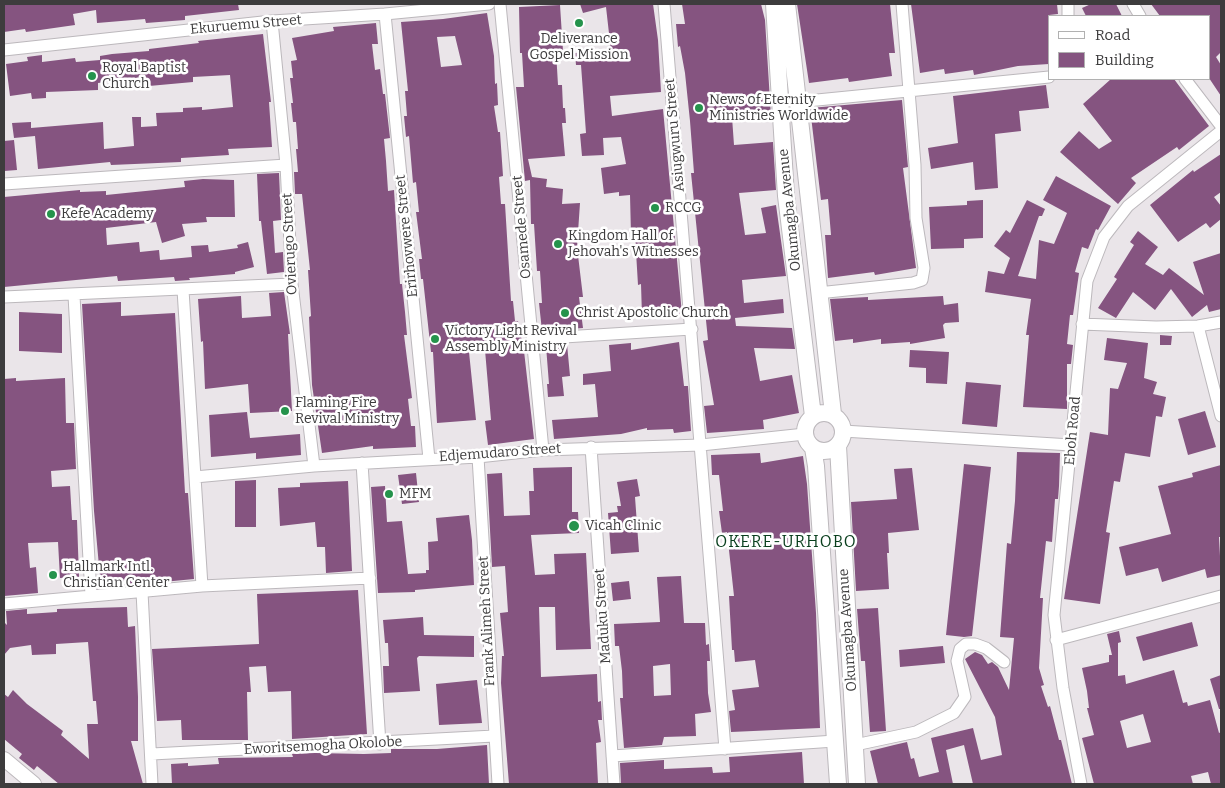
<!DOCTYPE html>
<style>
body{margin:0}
#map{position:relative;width:1225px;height:788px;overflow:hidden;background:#eae5e9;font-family:Bitter,serif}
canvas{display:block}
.frame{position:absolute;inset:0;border:5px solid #3d3c3d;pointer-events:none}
.legend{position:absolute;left:1048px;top:15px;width:162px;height:65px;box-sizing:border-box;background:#fff;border:1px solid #b1b1b1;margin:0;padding:6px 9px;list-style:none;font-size:15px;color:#3d3c3d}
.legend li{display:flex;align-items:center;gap:10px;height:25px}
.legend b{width:25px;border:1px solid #b1b1b1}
</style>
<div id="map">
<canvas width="1225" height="788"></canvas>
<div class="frame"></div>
<ul class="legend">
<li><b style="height:6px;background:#fff"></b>Road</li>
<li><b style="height:14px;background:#855480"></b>Building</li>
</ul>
</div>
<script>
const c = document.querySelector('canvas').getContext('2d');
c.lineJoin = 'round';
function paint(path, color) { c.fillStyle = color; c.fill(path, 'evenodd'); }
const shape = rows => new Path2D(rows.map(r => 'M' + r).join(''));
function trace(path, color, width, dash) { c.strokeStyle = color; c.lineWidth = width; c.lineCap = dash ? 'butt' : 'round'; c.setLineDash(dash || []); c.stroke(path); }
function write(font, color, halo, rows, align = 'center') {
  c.font = font + ' Bitter,serif'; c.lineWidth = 5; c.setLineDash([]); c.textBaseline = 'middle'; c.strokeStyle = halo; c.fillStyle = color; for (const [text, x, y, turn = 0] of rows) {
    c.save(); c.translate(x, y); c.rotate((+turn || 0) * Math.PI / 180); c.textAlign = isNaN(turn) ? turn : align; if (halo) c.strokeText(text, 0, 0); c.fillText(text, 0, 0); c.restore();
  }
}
paint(shape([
 [4,4,238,4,239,10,185,16,185,20,146,23,145,19,97,23,96,10,73,14,75,25,26,32,25,29,4,32],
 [580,4,653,4,658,40,661,92,610,96,612,116,663,109,682,314,642,316,641,284,638,285,635,235,631,235,630,195,619,196,619,192,604,194,601,168,626,164,621,137,603,138,604,155,582,156,580,134,586,133,581,65,576,65,575,53,611,51,606,7,583,13],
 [682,4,761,4,765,20,771,117,732,117,734,145,773,142,776,190,739,193,745,235,766,233,761,208,776,205,786,276,742,280,744,303,783,299,784,313,735,318,736,326,792,328,795,349,754,348,760,381,792,375,799,413,763,420,764,429,707,433,704,406,714,405,703,341,708,340,691,173,694,173,690,121,685,73,680,46,678,47,676,24,685,24],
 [797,4,890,4,895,53,889,53,892,76,849,82,848,78,809,83],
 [911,4,1057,4,1058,14,1049,15,1049,64,1018,66,974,75,973,70,945,74,944,69,920,73],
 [1091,4,1116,4,1122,16,1086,16,1082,8],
 [1151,4,1221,4,1221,52,1216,57,1221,65,1221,96,1209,78,1209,16,1160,16],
 [560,5,563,51,556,51,558,85,562,85,563,108,565,108,566,123,562,123,565,156,528,159,532,177,547,179,546,187,563,189,562,204,580,203,577,247,583,297,579,297,583,328,542,331,539,303,542,303,540,271,537,271,534,224,531,224,530,180,525,181,516,87,524,87,522,53,520,53,519,7],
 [487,13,494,56,495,84,497,83,498,105,494,106,498,132,500,132,503,176,499,177,501,204,505,204,511,301,513,301,515,321,518,321,524,351,534,439,488,445,485,421,491,420,485,350,469,352,476,420,437,423,433,352,431,352,423,279,421,279,419,259,422,259,416,212,419,212,416,182,413,183,409,136,406,137,404,116,407,116,405,91,408,91,401,22,443,19],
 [455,36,462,65,441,67,437,37],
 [376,23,378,44,372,44,375,70,380,69,383,94,385,94,390,138,384,139,386,161,388,191,394,190,400,284,402,284,405,312,407,335,404,335,412,398,408,399,411,426,415,426,416,447,373,449,373,446,322,453,312,385,309,317,311,316,308,270,310,270,302,194,295,194,294,172,298,172,296,149,298,149,296,122,293,122,291,103,293,103,290,78,293,78,291,61,297,60,292,38,334,31,333,27],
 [263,34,271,102,269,102,272,147,228,149,229,155,181,158,181,162,111,165,110,162,38,169,35,136,14,138,12,123,31,122,31,128,103,122,104,149,134,146,132,117,141,117,141,127,157,126,156,113,183,112,183,108,202,107,202,110,233,107,230,75,193,77,193,82,116,89,115,81,98,83,98,90,46,92,46,98,32,99,31,93,10,96,6,64,28,61,27,57,42,55,42,62,75,58,76,62,100,60,100,56,112,54,149,51,149,49,199,43,198,41],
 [1111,79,1174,79,1209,126,1179,150,1177,147,1131,178,1136,183,1118,204,1060,152,1079,131,1099,149,1112,141,1083,104],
 [1046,85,1049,108,1019,111,1021,131,995,134,998,188,975,190,973,162,931,169,928,148,958,143,953,96],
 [902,100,908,167,903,168,916,268,875,275,874,272,828,278,825,235,831,235,828,199,821,200,810,108],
 [14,140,17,170,4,171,4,141],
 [1221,154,1221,192,1214,197,1221,206,1221,219,1210,228,1206,223,1178,242,1150,205,1193,170,1194,172],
 [279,173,281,220,273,221,275,253,283,252,284,272,267,274,261,221,259,221,257,174],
 [1056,176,1111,206,1098,230,1096,229,1088,249,1082,247,1075,272,1079,273,1073,315,1070,315,1067,344,1073,345,1071,364,1067,364,1067,409,1023,407,1029,335,1026,335,1031,299,985,292,988,271,1004,274,1010,258,994,246,1006,230,1010,233,1027,200,1045,209,1042,216,1039,216,1018,276,1036,279,1039,240,1054,244,1067,213,1043,200],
 [203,179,234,180,235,217,206,217,207,222,182,224,185,236,162,243,156,222,106,228,107,245,139,242,140,252,159,250,160,260,192,257,191,246,208,245,209,252,238,248,237,245,248,242,254,267,235,272,235,274,189,278,190,280,175,281,174,277,118,281,117,276,4,287,4,197,80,190,80,192,106,191,106,195,185,187,184,181],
 [983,200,983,238,964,239,964,248,931,249,929,207,967,205,967,201],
 [1138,231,1158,247,1145,264,1163,275,1169,268,1204,295,1193,262,1221,253,1221,309,1209,312,1207,305,1192,317,1171,289,1155,310,1133,292,1116,318,1098,308,1117,279,1114,277,1134,245,1130,242],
 [284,292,290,334,288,334,292,411,250,413,248,384,205,389,203,341,201,342,198,299,241,296,242,318,271,316,269,293],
 [943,296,944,305,958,303,959,322,945,323,943,325,945,338,910,344,910,342,881,344,881,339,853,343,853,339,835,341,830,299,868,297,868,300],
 [121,302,121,316,175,313,185,493,188,493,194,579,101,588,94,511,82,304],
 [19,312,62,314,62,353,19,351],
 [1160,335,1172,336,1171,345,1160,345],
 [1107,338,1148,343,1144,378,1157,382,1153,394,1166,397,1162,417,1156,416,1150,457,1125,453,1120,482,1114,481,1106,532,1110,533,1100,604,1064,599,1090,432,1108,435,1110,388,1118,389,1127,363,1104,360],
 [679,342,684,386,688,386,691,431,674,433,673,429,647,430,647,428,621,434,554,439,552,420,598,417,595,384,583,385,583,374,611,371,609,345,631,343,631,350],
 [567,344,570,376,562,377,564,396,548,397,547,384,549,384,546,346],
 [910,350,949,352,947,384,926,383,926,368,909,367],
 [16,378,16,381,65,378,66,423,74,423,76,469,51,471,52,487,70,486,72,520,77,520,79,577,60,578,58,542,28,543,30,568,36,567,38,593,4,596,4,379],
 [966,382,1001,385,997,427,962,424],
 [1205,411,1216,447,1188,455,1178,419],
 [247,412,250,438,300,434,301,455,256,459,256,453,211,457,209,415],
 [1017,452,1060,453,1059,486,1058,499,1055,499,1052,542,1046,541,1040,598,1043,598,1039,668,1044,685,1041,686,1048,707,1050,706,1059,740,1061,740,1072,784,973,784,964,745,946,750,953,784,878,784,870,751,894,745,907,742,911,759,914,758,919,777,939,772,931,738,973,728,981,760,1002,755,995,717,965,659,975,652,982,655,988,664,992,662,998,667,1009,690,1014,638,1000,637,1007,543,1011,544,1015,501],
 [760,453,761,463,803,456,807,484,816,613,820,728,731,732,729,711,735,710,732,690,759,687,755,660,735,662,734,650,732,650,729,596,734,596,727,532,722,533,719,511,723,511,719,475,712,475,711,455],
 [964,464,991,467,972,636,964,637,946,635],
 [1221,465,1221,537,1219,537,1221,575,1207,578,1205,569,1162,582,1158,568,1126,576,1119,547,1171,534,1158,486,1193,477,1192,473],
 [572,467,572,512,578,512,579,533,531,535,535,575,555,574,554,554,586,553,591,649,556,650,555,607,539,607,541,677,597,674,598,702,601,701,602,720,598,720,601,742,596,743,598,784,509,784,501,683,502,656,504,656,500,613,508,612,505,566,492,567,487,474,502,473,504,516,530,515,529,491,534,491,533,468],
 [912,468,919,530,888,533,889,553,887,553,889,589,856,591,851,502,897,499,894,469],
 [416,473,419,502,402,504,398,475],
 [637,479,640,496,635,497,639,552,611,554,608,513,618,512,617,506,621,506,617,482],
 [256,480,256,527,235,527,235,481],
 [348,481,352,571,326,573,325,547,317,547,315,522,280,526,278,488,300,487,300,483],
 [385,486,387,522,402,521,408,574,426,573,426,570,429,570,428,542,438,541,436,518,469,515,472,540,474,585,415,590,415,592,378,593,371,487],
 [681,576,684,623,705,623,706,645,709,644,710,661,707,661,708,693,711,712,695,714,696,736,664,737,662,745,624,748,620,698,623,698,622,671,619,646,615,646,614,624,660,622,657,577],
 [670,664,671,695,654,696,653,666],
 [629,581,631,599,613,601,611,583],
 [358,590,367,734,292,739,291,691,268,692,266,666,249,667,251,692,247,692,248,740,182,740,181,720,157,721,152,649,259,644,257,594],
 [127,607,128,627,135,626,138,697,138,741,131,741,143,784,59,784,37,766,34,770,19,758,22,754,4,739,4,694,8,697,13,690,27,704,63,731,61,735,89,759,87,724,98,724,96,701,93,701,88,642,56,644,56,654,32,655,31,645,10,648,4,655,4,622,7,625,6,611,27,609,27,614,57,612,57,609],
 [878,608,886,731,870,732,865,661,861,661,857,609],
 [423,617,424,635,474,636,474,657,419,656,417,658,420,691,384,693,383,666,389,666,388,643,385,643,383,620],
 [1192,622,1198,646,1143,661,1136,637],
 [1119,631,1121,642,1118,643,1118,676,1125,675,1126,684,1174,670,1183,703,1187,702,1188,706,1210,700,1219,733,1221,732,1221,784,1211,784,1208,772,1191,776,1193,784,1094,784,1082,738,1094,735,1087,708,1089,708,1087,691,1082,668,1109,662,1109,655,1112,655,1107,634],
 [1143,714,1151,742,1127,748,1120,721],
 [943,646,945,663,900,667,899,650],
 [1221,675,1221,709,1219,709,1210,679],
 [477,680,482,723,439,725,436,684],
 [487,745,489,784,172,784,171,764,188,763,188,766,219,764,218,758,293,757,292,754,315,753,364,754,391,753,391,749,437,749],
 [802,752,804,784,621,784,620,763,664,760,664,769,712,767,713,773,730,772,729,757]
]), '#855480');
const minor = shape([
 [500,4,543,450],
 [664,4,725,749],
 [1068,4,1068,16],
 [1133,4,1140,16],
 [385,14,429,459],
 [272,21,286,165,292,284,314,466],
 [4,50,272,21,385,14,489,4],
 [1185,79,1221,126],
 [797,102,1049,77],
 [4,184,286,165],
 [183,290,202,586],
 [818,293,913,283,922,280,924,268,916,218,915,165,902,4],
 [74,296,91,595],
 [4,297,292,284],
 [1082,324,1156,327,1198,326,1221,322],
 [1198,326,1221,416],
 [532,339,692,329],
 [843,431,1071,445],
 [591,447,614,784],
 [478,457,498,784],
 [362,463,380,744],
 [195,477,314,466,478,457,543,450,701,445,805,434],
 [142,592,152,784],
 [4,604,202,586,370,578],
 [1056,640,1221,596],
 [855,745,916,732,954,713,965,697,957,661,960,649,966,644,975,644,986,648,1004,662],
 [152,754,494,736],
 [612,756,835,741],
 [1081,784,1063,688,1054,615,1087,281,1104,237,1128,206,1221,131]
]);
const tertiary = shape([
 [4,759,34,784]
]);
const secondary = shape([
 [774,4,786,196,813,416],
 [787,4,833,414],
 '805 432a19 19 0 1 1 38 0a19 19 0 1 1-38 0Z',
 [838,446,857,784],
 [813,448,816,466,838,784]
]);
trace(minor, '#bcb8bc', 13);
trace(tertiary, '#bcb8bc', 16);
trace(secondary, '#bcb8bc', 18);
trace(minor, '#fff', 11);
trace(tertiary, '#fff', 14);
trace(secondary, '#fff', 16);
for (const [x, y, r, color] of [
 [579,23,5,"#25934c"],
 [92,76,5,"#25934c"],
 [699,108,5,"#25934c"],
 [655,208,5,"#25934c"],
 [51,214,5,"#25934c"],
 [558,244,5,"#25934c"],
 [565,313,5,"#25934c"],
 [435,339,5,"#25934c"],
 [285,411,5,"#25934c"],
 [389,494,5,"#25934c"],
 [574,526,6,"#25934c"],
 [53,575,5,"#25934c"]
]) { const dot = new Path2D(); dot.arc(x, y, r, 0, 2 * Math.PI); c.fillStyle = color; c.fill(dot); trace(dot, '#fff', 2); }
write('14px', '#3d3c3d', '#fff', [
 ["Ekuruemu Street",246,25,-5],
 ["Asiugwuru Street",675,135,-95],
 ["Okumagba Avenue",790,210,-96],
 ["Osamede Street",522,227,-95],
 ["Erirhovwere Street",407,236,-96],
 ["Ovierugo Street",290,244,-93],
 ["Eboh Road",1073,431,-85],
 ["Edjemudaro Street",500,453,-4],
 ["Maduku Street",603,616,-94],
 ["Frank Alimeh Street",487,621,-93],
 ["Okumagba Avenue",848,630,-94],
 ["Eworitsemogha Okolobe",323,746,-3]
]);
write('14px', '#3d3c3d', '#fff', [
 ["Deliverance",579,39,"center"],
 ["Gospel Mission",579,55,"center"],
 ["Royal Baptist",102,68],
 ["Church",102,84],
 ["News of Eternity",709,100],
 ["Ministries Worldwide",709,116],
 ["RCCG",665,208],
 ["Kefe Academy",61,214],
 ["Kingdom Hall of",568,236],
 ["Jehovah's Witnesses",568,252],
 ["Christ Apostolic Church",575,313],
 ["Victory Light Revival",445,331],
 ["Assembly Ministry",445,347],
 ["Flaming Fire",295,403],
 ["Revival Ministry",295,419],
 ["MFM",399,494],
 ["Vicah Clinic",585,526],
 ["Hallmark Intl.",63,567],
 ["Christian Center",63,583]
], 'left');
c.letterSpacing = '1px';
write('16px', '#083e1c', '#fff', [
 ["OKERE-URHOBO",786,543]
]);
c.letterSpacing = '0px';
</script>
